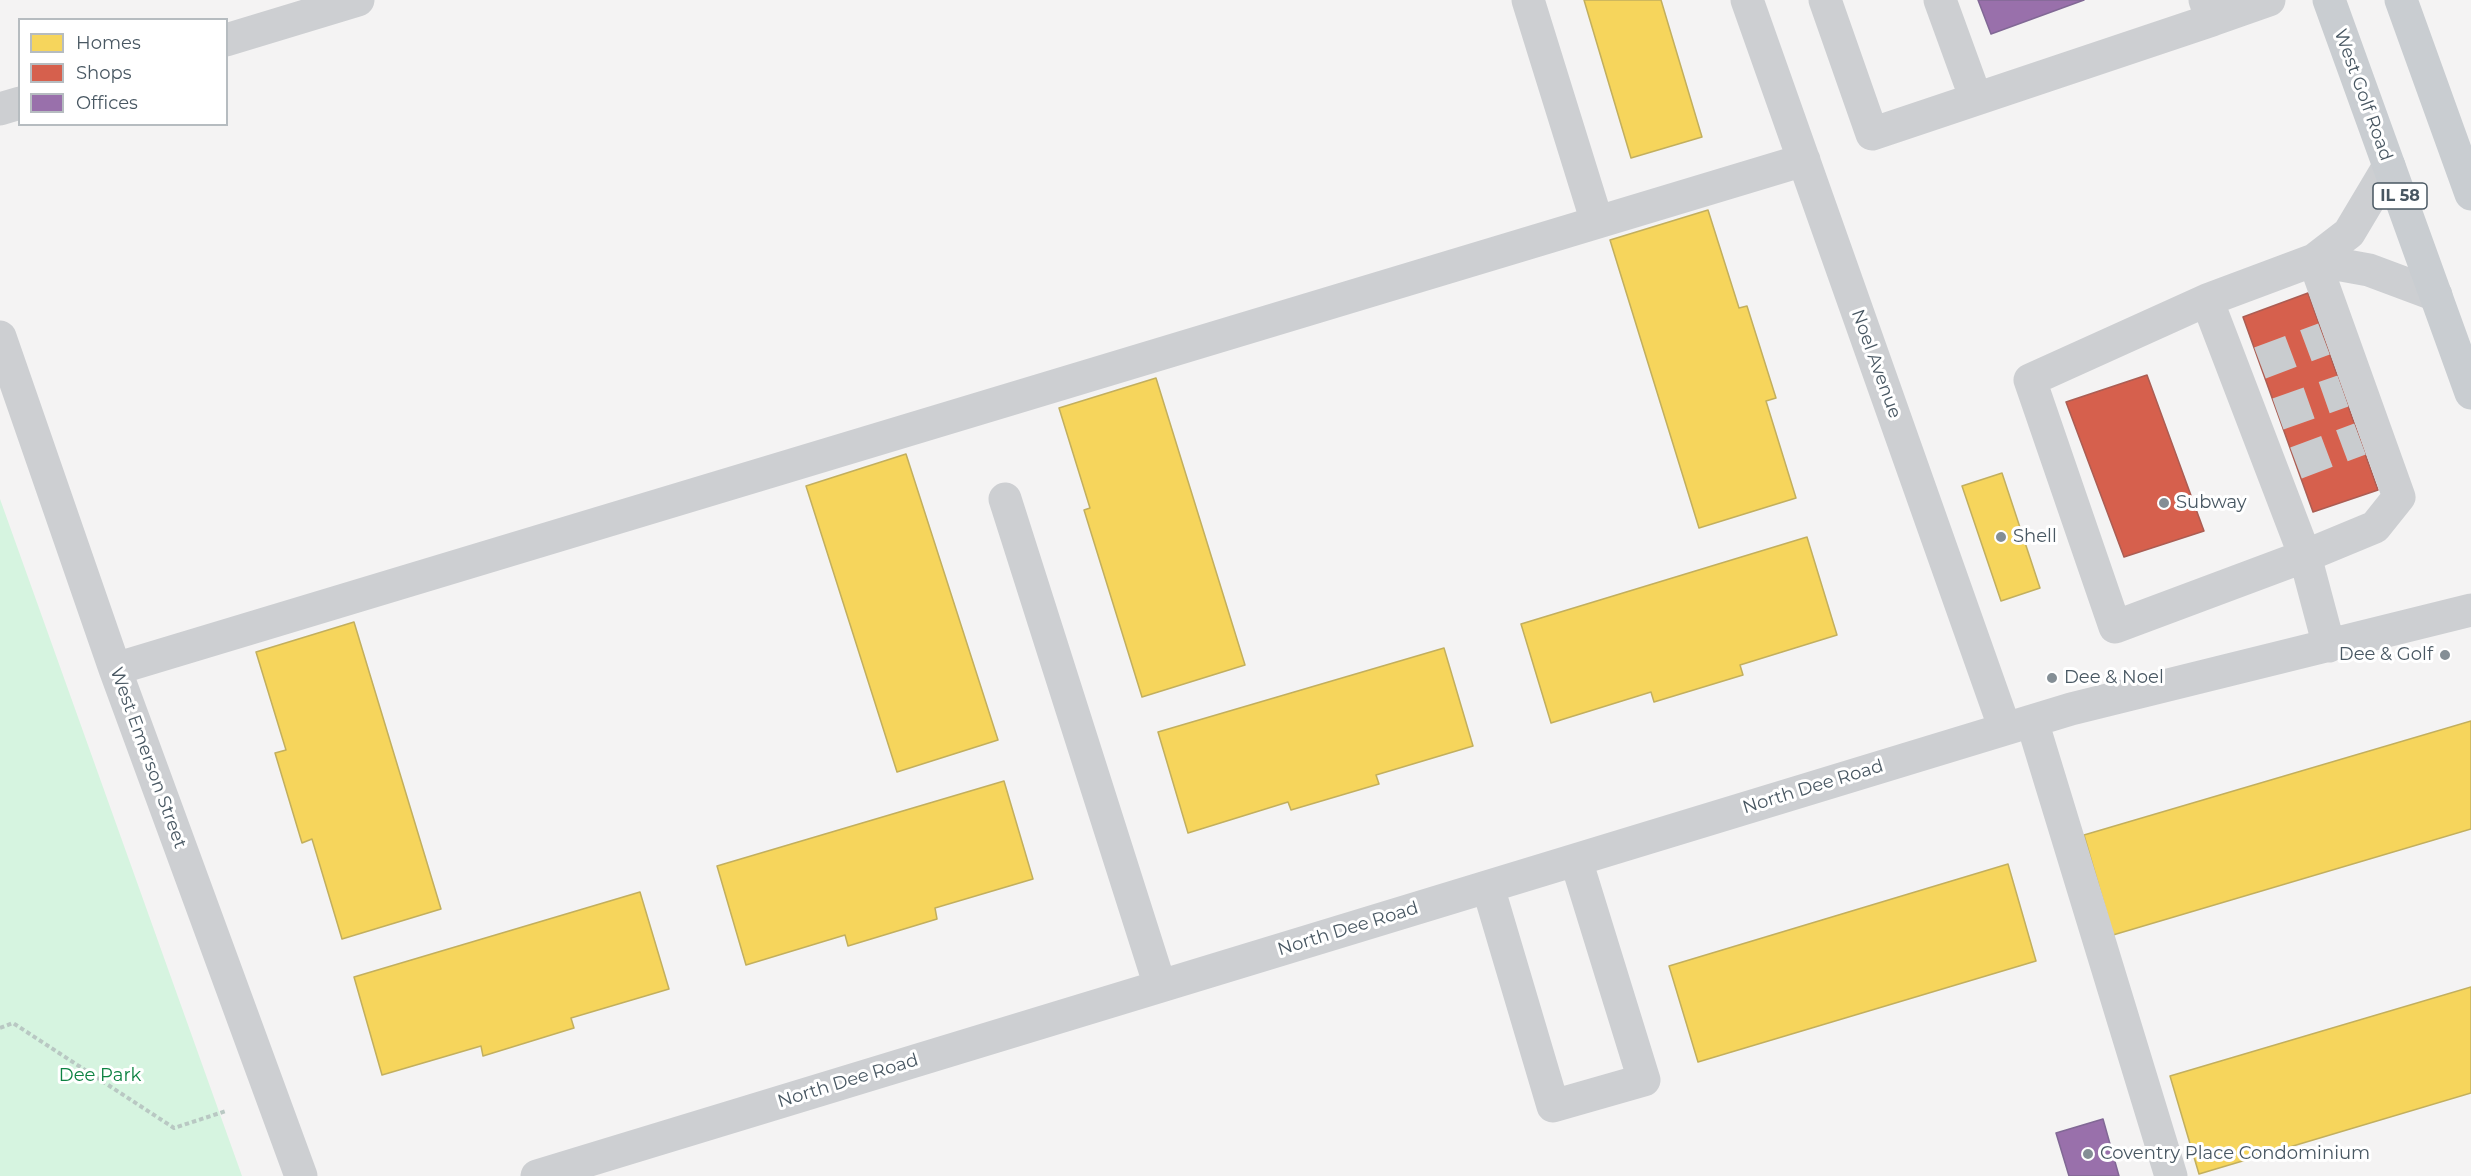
<!DOCTYPE html>
<style>
body{margin:0}
#map{position:relative;width:2471px;height:1176px;overflow:hidden;background:#f4f3f3;font-family:Montserrat,sans-serif}
canvas{display:block}
.legend{position:absolute;left:18px;top:18px;width:210px;height:108px;box-sizing:border-box;background:#fff;border:2px solid #b6bcc0;margin:0;padding:8px 10px;list-style:none;font-size:18px;color:#485762}
.legend li{display:flex;align-items:center;gap:12px;height:30px}
.legend b{width:30px;border:2px solid #b6bcc0}
</style>
<div id="map">
<canvas width="2471" height="1176"></canvas>
<ul class="legend">
<li><b style="height:16px;background:#f6d55c"></b>Homes</li>
<li><b style="height:16px;background:#d6604d"></b>Shops</li>
<li><b style="height:16px;background:#9970ab"></b>Offices</li>
</ul>
</div>
<script>
const c = document.querySelector('canvas').getContext('2d');
c.lineJoin = 'round';
function paint(path, color) { c.fillStyle = color; c.fill(path, 'evenodd'); }
const shape = rows => new Path2D(rows.map(r => 'M' + r).join(''));
function trace(path, color, width, dash) { c.strokeStyle = color; c.lineWidth = width; c.lineCap = dash ? 'butt' : 'round'; c.setLineDash(dash || []); c.stroke(path); }
function write(font, color, halo, rows, align = 'center') {
  c.font = font + ' Montserrat,sans-serif'; c.lineWidth = 6; c.setLineDash([]); c.textBaseline = 'middle'; c.strokeStyle = halo; c.fillStyle = color; for (const [text, x, y, turn = 0] of rows) {
    c.save(); c.translate(x, y); c.rotate((+turn || 0) * Math.PI / 180); c.textAlign = isNaN(turn) ? turn : align; if (halo) c.strokeText(text, 0, 0); c.fillText(text, 0, 0); c.restore();
  }
}
paint(shape([
 [0,499,242,1176,0,1176]
]), '#d6f4e0');
const homes = shape([
 [1584,0,1661,0,1702,137,1631,158,1584,0],
 [1708,210,1739,308,1747,306,1776,398,1766,401,1796,498,1699,528,1610,240,1708,210],
 [1156,378,1245,665,1142,697,1084,510,1090,508,1059,408,1156,378],
 [906,454,998,740,897,772,806,486,906,454],
 [2002,473,2040,588,2001,601,1962,486,2002,473],
 [1807,537,1837,635,1740,665,1743,675,1654,702,1651,692,1551,723,1521,624,1807,537],
 [354,622,441,909,342,939,312,839,302,843,275,753,286,750,256,652,354,622],
 [1444,648,1473,746,1376,775,1379,784,1291,810,1288,802,1188,833,1158,732,1444,648],
 [2471,721,2471,829,2113,935,2084,835,2471,721],
 [1004,781,1033,879,935,908,937,919,848,946,845,935,746,965,717,866,1004,781],
 [2008,864,2036,961,1698,1062,1669,966,2008,864],
 [640,892,669,989,571,1018,574,1028,483,1056,481,1046,382,1075,354,977,640,892],
 [2471,987,2471,1093,2199,1174,2170,1076,2471,987]
]);
paint(homes, '#f6d55c');
trace(homes, '#c2af5e', 1.5);
const shops = shape([
 [2308,293,2378,490,2313,512,2243,317,2308,293],
 [2147,375,2204,531,2124,557,2066,402,2147,375]
]);
paint(shops, '#d6604d');
trace(shops, '#ab5d53', 1.5);
const offices = shape([
 [1978,0,2084,0,1991,34,1978,0],
 [2103,1119,2119,1176,2069,1176,2056,1133,2103,1119]
]);
paint(offices, '#9970ab');
trace(offices, '#816895', 1.5);
trace(shape([
 [2260,363,2324,339],
 [2278,414,2343,391],
 [2296,463,2360,439]
]), '#c9cccf', 33, [33, 16]);
trace(shape([
 [0,1028,13,1023,174,1128,226,1111]
]), '#b9c8c3', 4, [4.5, 3]);
trace(shape([
 [1528,0,1597,222],
 [1747,0,2005,729],
 [1825,0,1872,134,2212,20],
 [1940,0,1976,99],
 [2205,0,2212,20,2269,0],
 [226,40,358,0],
 [0,109,20,103],
 [2314,260,2369,270,2436,295],
 [2207,300,2030,380,2115,627,2305,556,2375,527,2399,497,2314,260],
 [0,337,115,669,301,1176],
 [1005,499,1160,986],
 [2329,646,2305,556,2207,300,2314,260,2349,233,2389,166],
 [115,669,1804,160],
 [2032,721,2171,1176],
 [1488,887,1553,1106,1644,1080,1576,860],
 [537,1176,2071,709,2471,610]
]), '#cdcfd2', 33);
trace(shape([
 [2329,0,2471,393],
 [2401,0,2471,194]
]), '#c9cdd1', 33);
for (const [x, y, r, color] of [
 [2164,503,6,"#848e95"],
 [2001,537,6,"#848e95"],
 [2445,655,6,"#848e95"],
 [2052,678,6,"#848e95"],
 [2088,1154,6,"#848e95"]
]) { const dot = new Path2D(); dot.arc(x, y, r, 0, 2 * Math.PI); c.fillStyle = color; c.fill(dot); trace(dot, '#fff', 2); }
for (const [x, y, w] of [
 [2400,196,54]
]) { const box = new Path2D(); box.roundRect(x - w / 2, y - 13, w, 26, 4.5); c.fillStyle = '#fff'; c.fill(box); trace(box, '#485762', 1.5); }
write('bold 16px', '#485762', null, [
 ["IL 58",2400,196]
]);
write('18px', '#485762', '#fff', [
 ["West Golf Road",2363,95,70],
 ["Noel Avenue",1876,364,70],
 ["West Emerson Street",148,758,70],
 ["North Dee Road",1813,787,-17],
 ["North Dee Road",1348,929,-17],
 ["North Dee Road",848,1081,-17]
]);
write('18px', '#485762', '#fff', [
 ["Subway",2176,503],
 ["Shell",2013,537],
 ["Dee & Golf",2433,655,"right"],
 ["Dee & Noel",2064,678],
 ["Coventry Place Condominium",2100,1154]
], 'left');
write('18px', '#0d8242', '#fff', [
 ["Dee Park",100,1076]
]);
</script>
